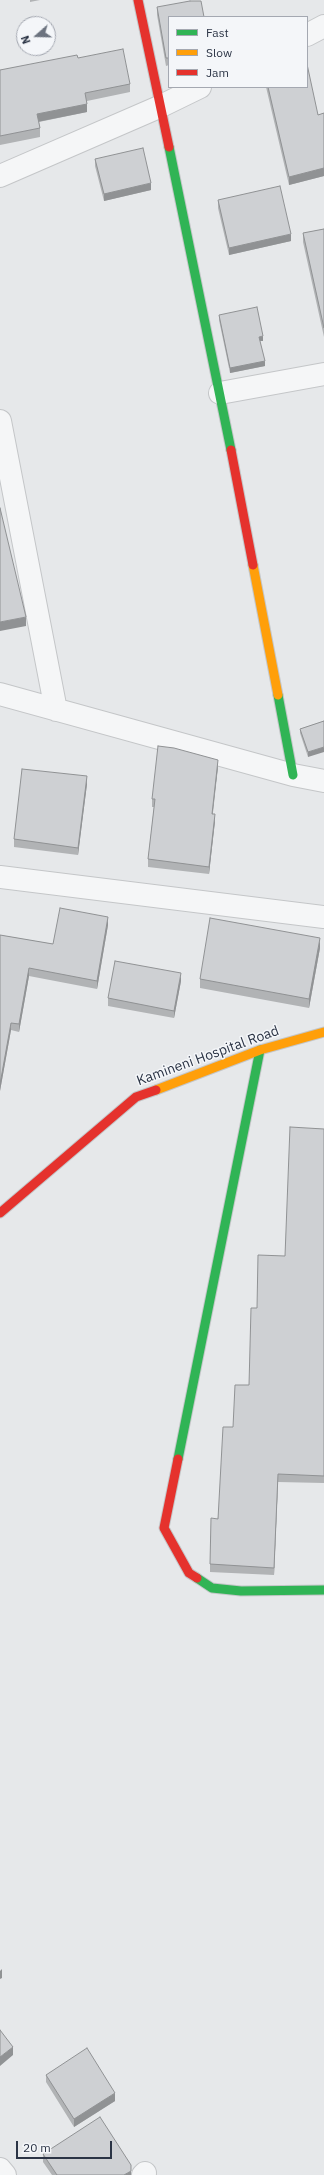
<!DOCTYPE html>
<style>
body{margin:0}
#map{position:relative;width:324px;height:2175px;overflow:hidden;background:#e6e8ea;font-family:"IBM Plex Sans",sans-serif}
canvas{display:block}
.legend{position:absolute;left:168px;top:16px;width:140px;height:72px;box-sizing:border-box;background:#f4f6f9;border:1px solid #a4a8b1;margin:0;padding:5px 7px;list-style:none;font-size:12px;color:#2b3445}
.legend li{display:flex;align-items:center;gap:8px;height:20px}
.legend b{width:20px;border:1px solid #a4a8b1}
.north{position:absolute;left:16px;top:16px;width:40px;height:40px;box-sizing:border-box;background:#f4f6f9;border:1px solid #a4a8b1;border-radius:50%;rotate:250deg;font-size:11px;font-weight:700;line-height:16px;text-align:center;color:#2b3445}
.north::after{content:'';display:block;margin:auto;width:14px;height:18px;background:#6c737f;clip-path:polygon(50% 0,100% 100%,50% 72%,0 100%)}
.scale{position:absolute;left:16px;top:2141px;width:96px;height:18px;box-sizing:border-box;border:2px solid #2b3445;border-top:0;padding-left:5px;font-size:12px;line-height:14px;white-space:nowrap;color:#2b3445;-webkit-text-stroke:3px #f4f6f9;paint-order:stroke}
</style>
<div id="map">
<canvas width="324" height="2175"></canvas>
<ul class="legend">
<li><b style="height:5px;background:#30b455"></b>Fast</li>
<li><b style="height:5px;background:#ff9f0a"></b>Slow</li>
<li><b style="height:5px;background:#e5322d"></b>Jam</li>
</ul>
<div class="north">N</div>
<div class="scale">20 m</div>
</div>
<script>
const c = document.querySelector('canvas').getContext('2d');
c.lineJoin = 'round';
const shape = rows => new Path2D(rows.map(r => 'M' + r).join(''));
function trace(path, color, width, dash) { c.strokeStyle = color; c.lineWidth = width; c.lineCap = dash ? 'butt' : 'round'; c.setLineDash(dash || []); c.stroke(path); }
function paint(path, color) { c.fillStyle = color; c.fill(path, 'evenodd'); }
function write(font, color, halo, rows, align = 'center') {
  c.font = font + ' "IBM Plex Sans",sans-serif'; c.lineWidth = 3; c.setLineDash([]); c.textBaseline = 'middle'; c.strokeStyle = halo; c.fillStyle = color; for (const [text, x, y, turn = 0] of rows) {
    c.save(); c.translate(x, y); c.rotate((+turn || 0) * Math.PI / 180); c.textAlign = isNaN(turn) ? turn : align; if (halo) c.strokeText(text, 0, 0); c.fillText(text, 0, 0); c.restore();
  }
}
const street = shape([
 [307,35,324,26],
 [0,176,159,107,200,87],
 [220,393,324,374],
 [0,421,56,710],
 [0,694,293,775,324,781],
 [0,877,324,917],
 [0,2169,5,2175],
 [143,2175,145,2173]
]);
const fast = shape([
 [169,147,231,450],
 [278,695,293,775],
 [178,1459,260,1050],
 [197,1578,212,1588,241,1591,324,1590]
]);
const slow = shape([
 [253,565,278,695],
 [156,1090,260,1050,324,1032]
]);
const jam = shape([
 [138,0,169,147],
 [231,450,253,565],
 [0,1213,136,1097,156,1090],
 [178,1459,164,1528,189,1573,197,1578]
]);
trace(street, '#c4c6c8', 24);
trace(fast, '#c4c6c8', 11);
trace(slow, '#c4c6c8', 11);
trace(jam, '#c4c6c8', 11);
trace(street, '#f5f6f7', 22);
trace(fast, '#30b455', 9);
trace(slow, '#ff9f0a', 9);
trace(jam, '#e5322d', 9);
paint(shape([
 [30,0,40,0,30,2],
 [157,7,169,17,169,65,166,66,157,15],
 [78,58,130,84,130,92,87,101,87,112,39,122,40,128,40,137,0,145,0,70],
 [266,87,307,87,318,115,324,113,324,176,289,185],
 [95,159,151,190,104,201,95,166],
 [218,200,291,241,229,255,218,208],
 [324,229,324,337,303,242,303,233],
 [219,315,263,341,260,341,265,366,230,373,219,320],
 [324,721,308,757,300,733,300,729],
 [218,767,212,814,215,821,209,874,148,867,148,859,154,807,152,807,152,799],
 [87,784,78,855,14,847,14,839],
 [108,925,97,989,29,976,19,1032,11,1030,0,1091,0,935,53,944],
 [320,948,309,1008,200,988,200,979],
 [181,981,174,1018,108,1006,108,998],
 [324,1129,324,1483,278,1482,274,1575,210,1572,210,1564,233,1427,249,1385,257,1308,285,1256],
 [46,2075,115,2101,74,2127,46,2082],
 [43,2154,131,2175,52,2175,43,2162]
]), '#b1b3b5');
paint(shape([
 [87,104,87,112,37,122,37,114],
 [324,168,324,176,289,185,289,177],
 [151,183,151,190,104,201,104,194],
 [291,234,291,241,229,255,229,248],
 [263,336,263,341,259,341,259,337],
 [265,361,265,366,230,373,230,368],
 [26,617,26,626,0,631,0,622],
 [324,747,324,752,308,757,308,752],
 [218,760,218,767,212,821,212,814],
 [87,776,87,784,78,855,78,848],
 [215,814,215,821,209,874,209,867],
 [108,917,108,925,97,989,97,981],
 [320,938,320,948,309,1008,309,999],
 [29,968,29,976,19,1032,19,1024],
 [181,973,181,981,174,1018,174,1011],
 [11,1023,11,1030,0,1091,0,1084],
 [278,1474,278,1482,274,1575,274,1568],
 [2,1969,2,1978,0,1979,0,1971],
 [13,2047,13,2055,0,2066,0,2057],
 [115,2093,115,2101,74,2127,74,2119],
 [131,2171,131,2175,124,2175]
]), '#909294');
const building = shape([
 [190,1,201,1,204,17,169,17,169,58,166,58,157,7,190,1],
 [123,49,130,84,85,93,87,104,37,114,40,128,0,136,0,70,77,55,78,58,123,49],
 [307,64,318,115,324,113,324,168,289,177,268,87,307,87,307,64],
 [143,148,151,183,104,194,95,159,143,148],
 [280,186,291,234,229,248,218,200,280,186],
 [324,229,324,328,303,233,324,229],
 [257,307,263,336,259,337,265,361,230,368,219,315,257,307],
 [0,508,26,617,0,622,0,508],
 [324,721,324,747,308,752,300,729,324,721],
 [158,746,174,748,218,760,212,814,215,814,209,867,148,859,155,799,152,799,158,746],
 [22,769,87,776,78,848,14,839,22,769],
 [60,908,108,917,97,981,29,968,19,1024,11,1023,0,1084,0,935,53,944,60,908],
 [210,918,320,938,309,999,200,979,210,918],
 [115,961,181,973,174,1011,108,998,115,961],
 [290,1127,324,1129,324,1476,278,1474,274,1568,210,1564,211,1518,218,1519,223,1427,233,1427,235,1385,249,1385,251,1308,257,1308,258,1255,285,1256,290,1127],
 [0,2030,13,2047,0,2057,0,2030],
 [87,2048,115,2093,74,2119,46,2075,87,2048],
 [100,2117,131,2165,131,2171,124,2175,57,2175,43,2154,100,2117]
]);
paint(building, '#ced0d3');
trace(building, '#909294', 1);
write('14px', '#2b3445', '#f4f6f9', [
 ["Kamineni Hospital Road",208,1056,-20]
]);
</script>
